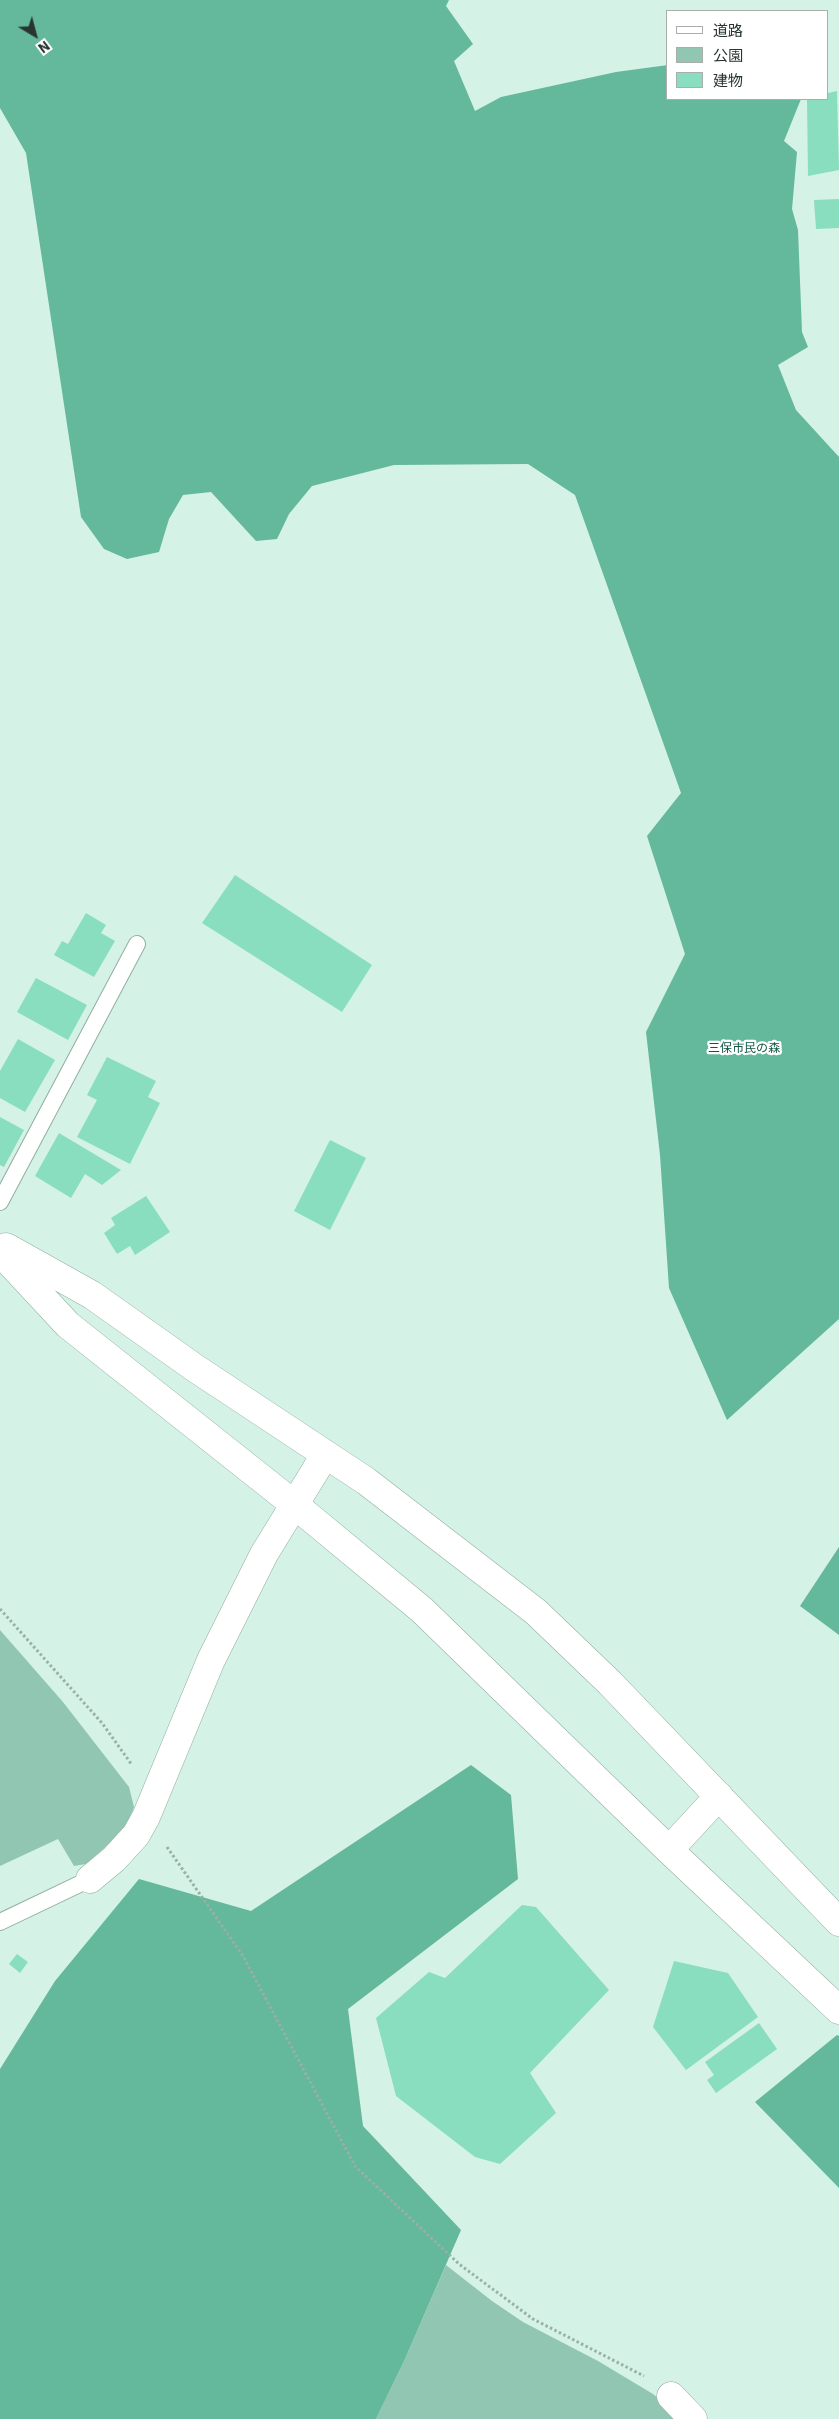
<!DOCTYPE html>
<meta charset="utf-8">
<style>
body{margin:0}
#map{position:relative;width:839px;height:2419px;overflow:hidden;background:#d5f2e6;font-family:"IBM Plex Sans","Noto Sans JP",sans-serif}
canvas{display:block}
.legend{position:absolute;left:666px;top:10px;width:162px;height:90px;box-sizing:border-box;background:#fff;border:1px solid #a9aeac;margin:0;padding:6px 9px;list-style:none;font-size:15px;color:#28342f}
.legend li{display:flex;align-items:center;gap:10px;height:25px}
.legend b{width:25px;border:1px solid #a9aeac}
.north{position:absolute;left:10px;top:10px;width:50px;height:50px;-webkit-text-stroke:4px #fff;paint-order:stroke;rotate:143deg;font-size:14px;font-weight:700;line-height:20px;text-align:center;color:#28342f}
.north::after{content:'';display:block;margin:auto;width:18px;height:22px;background:#28342f;clip-path:polygon(50% 0,100% 100%,50% 72%,0 100%)}
</style>
<div id="map">
<canvas width="839" height="2419"></canvas>
<ul class="legend">
<li><b style="height:6px;background:#fff"></b>道路</li>
<li><b style="height:14px;background:#91c6b2"></b>公園</li>
<li><b style="height:14px;background:#89debf"></b>建物</li>
</ul>
<div class="north">N</div>
</div>
<script>
const c = document.querySelector('canvas').getContext('2d');
c.lineJoin = 'round';
function paint(path, color) { c.fillStyle = color; c.fill(path, 'evenodd'); }
const shape = rows => new Path2D(rows.map(r => 'M' + r).join(''));
function trace(path, color, width, dash) { c.strokeStyle = color; c.lineWidth = width; c.lineCap = dash ? 'butt' : 'round'; c.setLineDash(dash || []); c.stroke(path); }
function write(font, color, halo, rows, align = 'center') {
  c.font = font + ' "IBM Plex Sans","Noto Sans JP",sans-serif'; c.lineWidth = 4.5; c.setLineDash([]); c.textBaseline = 'middle'; c.strokeStyle = halo; c.fillStyle = color; for (const [text, x, y, turn = 0] of rows) {
    c.save(); c.translate(x, y); c.rotate((+turn || 0) * Math.PI / 180); c.textAlign = isNaN(turn) ? turn : align; if (halo) c.strokeText(text, 0, 0); c.fillText(text, 0, 0); c.restore();
  }
}
paint(shape([
 [0,1630,63,1702,129,1787,134,1807,126,1829,86,1864,74,1866,58,1839,0,1866],
 [446,2265,492,2301,523,2322,598,2361,653,2394,684,2419,376,2419,405,2359]
]), '#91c6b2');
paint(shape([
 [0,0,449,0,446,6,473,44,454,61,475,111,501,97,616,72,668,65,668,99,801,99,784,141,797,152,792,209,798,230,802,332,808,347,778,365,796,410,839,457,839,1319,727,1420,669,1288,660,1155,646,1032,685,954,647,836,681,793,575,495,528,464,394,465,312,486,289,514,277,539,256,541,211,492,183,495,169,519,159,552,127,559,104,549,81,517,26,153,0,108],
 [839,1547,839,1635,800,1606],
 [471,1765,511,1795,518,1879,348,2009,363,2126,461,2230,405,2359,376,2419,0,2419,0,2069,55,1981,139,1879,251,1911],
 [837,2035,839,2036,839,2188,755,2102]
]), '#64b89b');
paint(shape([
 [837,91,839,170,808,176,807,99,828,99,828,93],
 [839,199,839,228,816,229,814,200],
 [235,875,372,965,342,1012,202,923],
 [86,913,106,925,101,933,115,941,94,977,54,955,62,941,68,944],
 [36,978,87,1005,68,1040,17,1012],
 [18,1039,55,1060,25,1112,0,1098,0,1071],
 [107,1057,156,1081,148,1097,160,1103,130,1164,77,1137,97,1100,87,1095],
 [0,1117,24,1130,4,1167,0,1165],
 [59,1133,121,1170,102,1185,85,1174,71,1198,35,1176],
 [330,1140,366,1158,330,1230,294,1211],
 [146,1196,170,1232,135,1255,130,1246,117,1254,104,1233,115,1225,111,1218],
 [522,1905,536,1907,609,1990,530,2073,556,2113,500,2164,475,2157,396,2096,376,2018,429,1972,445,1978],
 [17,1954,28,1962,20,1973,9,1964],
 [674,1961,728,1973,758,2017,686,2070,653,2027],
 [759,2023,777,2049,716,2093,707,2080,714,2075,705,2062]
]), '#89debf');
const lane = shape([
 [0,1202,137,944],
 [0,1922,90,1879]
]);
const street = shape([
 [90,1879,114,1859,136,1835,146,1817,211,1660,264,1554,325,1455],
 [671,2396,693,2419]
]);
const secondary = shape([
 [6,1247,92,1295,195,1368,366,1481,536,1612,610,1683,839,1922],
 [0,1252,68,1325,295,1505,422,1610,669,1850,839,2010],
 [669,1850,719,1796]
]);
trace(lane, '#92aea2', 18);
trace(street, '#92aea2', 29);
trace(secondary, '#92aea2', 29);
trace(shape([
 [0,1609,102,1723,132,1765],
 [167,1847,243,1956,355,2166,459,2264,533,2319,644,2376]
]), '#99b0a6', 3, [2.5, 2.5]);
trace(lane, '#fff', 16);
trace(street, '#fff', 28);
trace(secondary, '#fff', 28);
write('12px', '#115642', '#fff', [
 ["三保市民の森",744,1049]
]);
</script>
